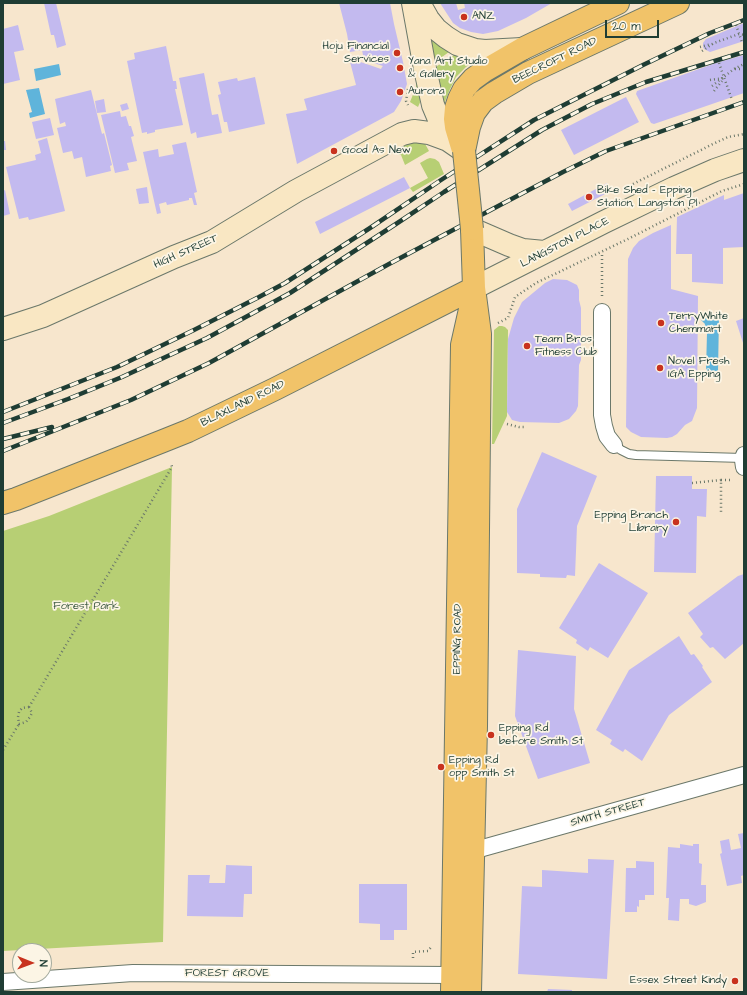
<!DOCTYPE html>
<style>
body{margin:0}
#map{position:relative;width:747px;height:995px;overflow:hidden;background:#f7e6cd;font-family:"Architects Daughter",sans-serif}
canvas{display:block}
.frame{position:absolute;inset:0;border:4px solid #1f3d34;pointer-events:none}
.north{position:absolute;left:12px;top:943px;width:40px;height:40px;box-sizing:border-box;background:#fcf5e5;border:1px solid #a4ab9e;border-radius:50%;rotate:91deg;font-size:11px;font-weight:700;line-height:16px;text-align:center;color:#1f3d34}
.north::after{content:'';display:block;margin:auto;width:14px;height:18px;background:#c8321e;clip-path:polygon(50% 0,100% 100%,50% 72%,0 100%)}
.scale{position:absolute;left:605px;top:20px;width:54px;height:18px;box-sizing:border-box;border:2px solid #1f3d34;border-top:0;padding-left:5px;font-size:12px;line-height:14px;white-space:nowrap;color:#1f3d34;-webkit-text-stroke:3px #fcf5e5;paint-order:stroke}
</style>
<div id="map">
<canvas width="747" height="995"></canvas>
<div class="frame"></div>
<div class="north">N</div>
<div class="scale">20 m</div>
</div>
<script>
const c = document.querySelector('canvas').getContext('2d');
c.lineJoin = 'round';
function paint(path, color) { c.fillStyle = color; c.fill(path, 'evenodd'); }
const shape = rows => new Path2D(rows.map(r => 'M' + r).join(''));
function trace(path, color, width, dash) { c.strokeStyle = color; c.lineWidth = width; c.lineCap = dash ? 'butt' : 'round'; c.setLineDash(dash || []); c.stroke(path); }
function write(font, color, halo, rows, align = 'center') {
  c.font = font + ' "Architects Daughter",sans-serif'; c.lineWidth = 3.5; c.setLineDash([]); c.textBaseline = 'middle'; c.strokeStyle = halo; c.fillStyle = color; for (const [text, x, y, turn = 0] of rows) {
    c.save(); c.translate(x, y); c.rotate((+turn || 0) * Math.PI / 180); c.textAlign = isNaN(turn) ? turn : align; if (halo) c.strokeText(text, 0, 0); c.fillText(text, 0, 0); c.restore();
  }
}
paint(shape([
 [425,33,449,52,435,62,431,62],
 [459,53,476,59,466,67,456,77,450,89,442,109,434,70,437,66,454,55],
 [416,75,422,98,418,107,410,102,416,87],
 [411,142,424,142,429,151,405,165,401,155,399,155,396,150],
 [430,158,435,159,439,162,444,174,413,192,410,188,428,178,420,163,427,159],
 [499,326,502,326,505,327,508,330,507,416,494,444,492,444,494,330],
 [172,467,163,942,3,951,3,531,49,516]
]), '#b7cf74');
paint(shape([
 [59,64,61,75,36,81,34,69],
 [39,88,45,114,30,118,29,113,32,112,26,90],
 [717,315,719,317,718,371,706,371,707,333,704,330,705,324,701,320,704,316]
]), '#5fb4db');
paint(shape([
 [44,3,56,3,66,45,57,48,54,35,51,35],
 [339,3,390,3,394,24,403,62,407,84,401,101,394,112,297,164,286,114,307,110,304,99,356,85,349,58,381,69,382,67,383,66,364,60,362,50,350,52,347,34],
 [440,3,456,3,458,10,465,8,464,3,552,3,526,18,498,31,483,34,471,32,460,28,453,23],
 [744,23,744,41,710,52,704,49,703,47,703,43,706,39],
 [18,25,24,50,14,52,20,80,3,84,3,29],
 [166,46,173,81,176,81,177,89,175,89,183,125,155,130,155,132,147,134,147,132,142,133,127,61,135,59,134,53],
 [744,55,744,93,654,124,651,123,636,94,637,91,716,63],
 [204,73,212,115,218,114,222,133,197,138,196,132,191,134,179,78],
 [255,77,265,124,229,132,227,122,224,122,218,95,221,94,218,82,237,78,238,81],
 [91,90,102,134,104,133,112,165,110,166,111,171,86,177,82,157,74,159,72,151,63,153,57,128,66,126,65,122,60,124,55,99],
 [626,97,639,122,574,155,561,130],
 [104,99,106,112,97,113,95,101],
 [127,103,129,109,122,111,120,105],
 [120,111,121,117,126,116,129,126,131,126,134,136,131,137,137,161,127,163,129,170,115,173,101,115],
 [50,118,54,135,36,139,32,122],
 [47,138,65,211,29,220,28,217,19,219,6,167,36,160,35,155,41,153,38,141],
 [3,141,5,141,6,150,3,150],
 [186,142,197,192,194,193,197,205,194,205,192,198,189,198,189,200,167,205,166,202,159,204,161,213,157,214,143,152,158,149,159,157,174,154,172,145],
 [404,177,410,188,320,234,315,222],
 [607,183,611,191,572,211,568,204],
 [147,187,149,203,139,204,136,189],
 [5,190,10,214,3,216,3,191],
 [744,193,744,247,723,248,723,284,692,282,692,254,676,254,677,217,724,195,724,200],
 [671,225,671,289,698,296,697,408,692,421,685,425,677,434,672,437,667,438,641,437,631,432,626,427,628,259,633,248,639,241,653,233],
 [553,279,567,280,577,285,579,290,579,300,581,308,581,360,579,365,578,406,576,411,569,419,559,423,520,422,512,420,507,412,508,339,514,318,522,302,545,283],
 [744,318,744,346,736,321],
 [542,452,597,476,577,526,575,576,567,575,566,578,540,577,540,574,517,573,517,509],
 [656,476,692,476,692,489,707,489,706,517,697,516,696,573,654,572],
 [599,563,648,593,608,658,590,647,588,651,576,643,577,640,559,628],
 [744,574,744,643,725,659,713,647,710,648,700,637,703,634,688,613,738,576],
 [679,636,691,655,694,654,703,666,702,667,712,682,669,715,642,761,625,749,623,752,610,744,612,740,596,730,629,670],
 [518,650,576,656,574,709,590,763,538,779,515,716],
 [744,833,744,875,741,876,742,883,727,886,720,854,722,853,720,841,729,839,731,850,741,848,738,834],
 [680,844,693,846,693,844,699,844,699,863,702,864,701,885,706,885,706,902,696,906,689,904,689,899,680,899,679,921,668,920,669,898,666,898,668,847,680,848],
 [588,859,614,860,607,979,518,974,522,886,542,887,542,870,588,873],
 [636,861,654,862,654,895,645,895,645,900,639,900,639,907,637,906,637,912,625,912,626,868,636,868],
 [226,865,252,866,252,894,244,894,243,917,187,916,188,875,210,875,209,883,225,883],
 [359,884,407,884,407,930,394,930,394,940,380,940,380,924,359,923],
 [548,989,572,990,572,992,547,992]
]), '#c3baef');
const lane = shape([
 [614,445,621,450,629,454,636,455,743,458]
]);
const street = shape([
 [602,312,602,415,604,426,607,436,614,445],
 [744,455,743,460,744,467],
 [472,851,744,775],
 [3,982,133,973,452,975]
]);
const secondary = shape([
 [413,3,425,69,433,105,441,124,456,143],
 [419,3,428,19,436,29,446,37,457,44,475,50,485,51,522,49],
 [472,229,509,245,523,250,544,252],
 [474,288,604,222,674,188,715,170,744,160],
 [3,329,43,316,174,257,212,242,296,191,402,134,414,131,429,133,448,140,464,151]
]);
const primary = shape([
 [462,147,456,127,455,119,456,108,459,99,464,89,473,79,484,71,522,49,618,3],
 [464,151,469,127,474,113,483,101,494,93,528,73,678,3],
 [3,503,16,499,163,441,188,431,275,389,474,288],
 [452,992,462,345,471,305],
 [470,992,476,726,480,334,474,288,472,229]
]);
trace(lane, '#6b786a', 10);
trace(street, '#6b786a', 18);
trace(secondary, '#6b786a', 24);
trace(primary, '#6b786a', 24);
trace(shape([
 [736,25,742,42],
 [700,47,712,44],
 [702,51,714,43,739,34,744,35],
 [719,63,732,100],
 [735,69,744,69],
 [710,80,724,78],
 [712,86,734,69,744,64],
 [408,89,406,101,408,105],
 [714,91,722,81],
 [633,184,713,144,728,137,744,134],
 [602,296,602,252],
 [498,323,508,318,515,297,536,283,628,239,722,191,744,184],
 [507,424,519,427,525,427],
 [721,480,733,480],
 [692,483,721,480,721,513],
 [29,707,172,467,171,463],
 [29,707,32,713,30,717,26,722,19,724,18,717,19,712,22,708,29,707],
 [3,750,19,724],
 [413,958,413,952,428,951,432,946]
]), '#6b786a', 2.5, [1, 3]);
trace(lane, '#fff', 8);
trace(street, '#fff', 16);
trace(secondary, '#f9e7c3', 22);
trace(primary, '#f1c369', 22);
const rail = shape([
 [3,412,117,367,194,330,259,297,285,283,370,228,441,180,534,120,643,65,710,33,744,20],
 [3,423,68,399,122,377,207,338,290,293,399,222,444,192,542,130,592,104,646,82,744,52],
 [3,439,52,427],
 [3,451,131,400,209,363,389,264,502,204,563,172,606,151,744,102]
]);
trace(rail, '#1f3d34', 4.5);
trace(rail, '#fcf5e5', 3, [9]);
const primaryBridge = shape([
 [464,151,472,229]
]);
trace(primaryBridge, '#6b786a', 24, []);
trace(primaryBridge, '#f1c369', 22);
for (const [x, y, r, color] of [
 [464,17,4,"#c8321e"],
 [397,53,4,"#c8321e"],
 [400,68,4,"#c8321e"],
 [400,92,4,"#c8321e"],
 [334,151,4,"#c8321e"],
 [589,197,4,"#c8321e"],
 [661,323,4,"#c8321e"],
 [527,346,4,"#c8321e"],
 [660,368,4,"#c8321e"],
 [676,522,4,"#c8321e"],
 [491,735,4,"#c8321e"],
 [441,767,4,"#c8321e"],
 [735,981,4,"#c8321e"]
]) { const dot = new Path2D(); dot.arc(x, y, r, 0, 2 * Math.PI); c.fillStyle = color; c.fill(dot); trace(dot, '#fcf5e5', 1.5); }
write('11px', '#1f3d34', '#fcf5e5', [
 ["ANZ",472,17],
 ["Hoju Financial",389,47,"right"],
 ["Services",389,60,"right"],
 ["Yana Art Studio",408,62],
 ["& Gallery",408,75],
 ["Aurora",408,92],
 ["Good As New",342,151],
 ["Bike Shed - Epping",597,191],
 ["Station, Langston Pl",597,204],
 ["TerryWhite",669,317],
 ["Chemmart",669,330],
 ["Team Bros",535,340],
 ["Fitness Club",535,353],
 ["Novel Fresh",668,362],
 ["IGA Epping",668,375],
 ["Epping Branch",668,516,"right"],
 ["Library",668,529,"right"],
 ["Epping Rd",499,729],
 ["before Smith St",499,742],
 ["Epping Rd",449,761],
 ["opp Smith St",449,774],
 ["Essex Street Kindy",727,981,"right"]
], 'left');
write('11px', '#1f3d34', '#fcf5e5', [
 ["BEECROFT ROAD",555,61,-26],
 ["LANGSTON PLACE",565,243,-27],
 ["HIGH STREET",186,252,-24],
 ["BLAXLAND ROAD",243,404,-26],
 ["EPPING ROAD",458,639,-89],
 ["SMITH STREET",608,813,-16],
 ["FOREST GROVE",227,974]
]);
write('11px', '#3d5a41', '#fcf5e5', [
 ["Forest Park",86,607]
]);
</script>
